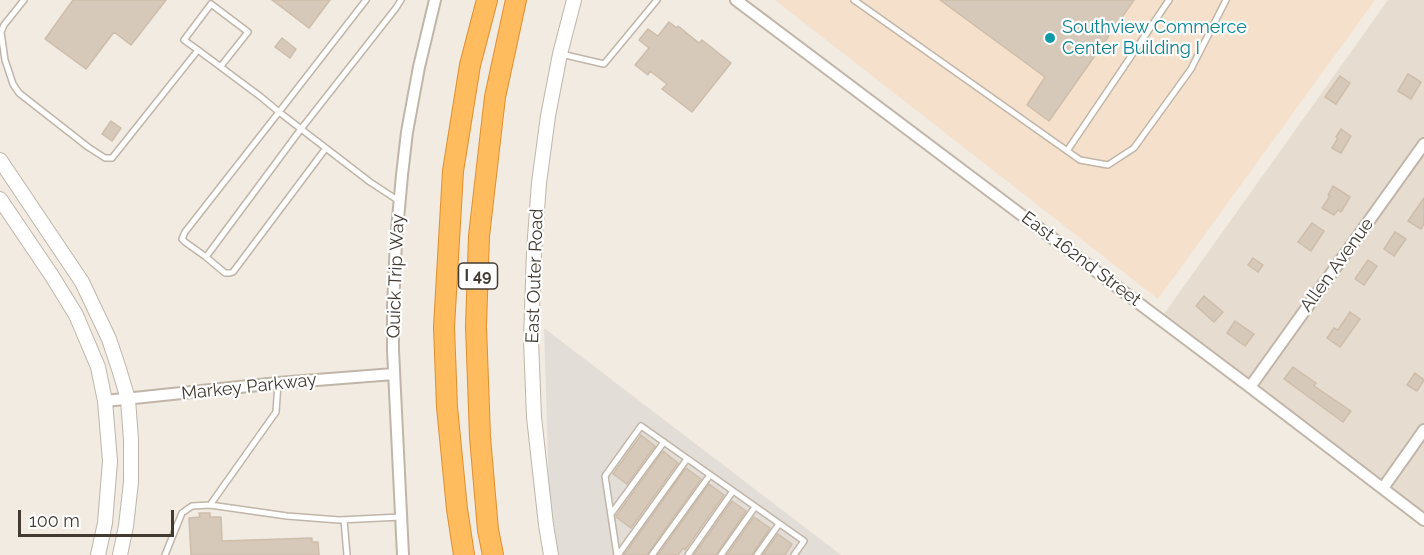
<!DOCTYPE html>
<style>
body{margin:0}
#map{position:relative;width:1424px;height:555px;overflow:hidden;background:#f1ebe2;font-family:Raleway,sans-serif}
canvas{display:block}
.scale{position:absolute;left:18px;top:510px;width:156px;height:27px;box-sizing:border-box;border:3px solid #433b32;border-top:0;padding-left:8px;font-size:18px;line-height:21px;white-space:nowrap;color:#433b32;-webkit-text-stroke:4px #fff;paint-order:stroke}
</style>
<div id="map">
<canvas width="1424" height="555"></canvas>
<div class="scale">100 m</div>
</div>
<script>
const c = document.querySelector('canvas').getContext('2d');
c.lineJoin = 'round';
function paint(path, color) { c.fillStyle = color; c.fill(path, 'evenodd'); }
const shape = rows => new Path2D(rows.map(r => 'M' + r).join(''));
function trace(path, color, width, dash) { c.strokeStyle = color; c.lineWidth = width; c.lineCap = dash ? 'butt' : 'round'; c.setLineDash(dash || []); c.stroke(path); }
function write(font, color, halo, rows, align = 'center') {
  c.font = font + ' Raleway,sans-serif'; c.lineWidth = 4.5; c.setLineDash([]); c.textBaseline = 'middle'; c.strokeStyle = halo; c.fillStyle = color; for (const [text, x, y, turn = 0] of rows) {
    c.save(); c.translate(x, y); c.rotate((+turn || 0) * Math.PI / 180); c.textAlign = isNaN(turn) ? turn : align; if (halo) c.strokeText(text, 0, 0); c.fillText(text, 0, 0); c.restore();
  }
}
paint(shape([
 [1388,0,1424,0,1424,512,1164,314]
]), '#e6ddd0');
paint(shape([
 [775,0,1375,0,1158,299]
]), '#f5e0cb');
paint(shape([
 [544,328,841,555,558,555,549,490]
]), '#e3ddd7');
const building = shape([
 [73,0,166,0,131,45,114,32,86,69,45,39,73,0],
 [272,0,330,0,309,28,272,0],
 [940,0,1134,0,1049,121,1027,105,1045,77,940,0],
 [669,22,677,28,678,26,699,43,702,40,731,63,692,112,662,89,667,84,650,71,648,75,635,65,649,48,639,40,648,29,658,36,669,22],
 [282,38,296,49,290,58,275,47,282,38],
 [1408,74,1421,82,1411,99,1398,91,1408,74],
 [1340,76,1350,83,1336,104,1325,97,1340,76],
 [111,121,121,128,112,141,102,134,111,121],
 [1341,129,1351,136,1341,153,1332,148,1338,138,1336,137,1341,129],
 [1333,186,1350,197,1341,212,1338,210,1334,215,1322,208,1330,196,1328,195,1333,186],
 [1424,198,1424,224,1421,229,1408,221,1424,198],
 [1312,223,1324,231,1311,251,1298,242,1312,223],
 [1395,232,1406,239,1394,256,1384,249,1395,232],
 [1253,258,1263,265,1258,272,1248,265,1253,258],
 [1368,260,1377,266,1364,285,1355,279,1368,260],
 [1204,296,1223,312,1214,322,1196,306,1204,296],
 [1350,312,1360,319,1340,347,1327,338,1334,328,1338,330,1350,312],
 [1235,321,1254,334,1245,346,1227,333,1235,321],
 [1293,367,1316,383,1314,386,1351,411,1343,422,1284,379,1293,367],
 [1415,373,1424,380,1417,391,1407,385,1415,373],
 [641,435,655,446,627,484,613,474,641,435],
 [663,451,678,463,631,528,616,517,616,516,663,451],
 [686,468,701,479,647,555,624,555,686,468],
 [709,484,724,495,685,550,683,548,678,555,658,555,709,484],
 [732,501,746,511,716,555,694,555,732,501],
 [199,513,210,513,210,517,221,517,222,541,312,538,312,542,318,542,319,555,191,555,189,518,200,517,199,513],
 [754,517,770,528,752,555,727,555,754,517],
 [778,534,792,544,785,555,763,555,778,534]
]);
paint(building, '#d6c9ba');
trace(building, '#cebdaa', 1.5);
const service = shape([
 [24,0,4,25,1,32,5,60,13,84,19,93,88,147,105,158,112,158,116,153,198,50,261,97,279,112,185,232,182,239,185,242,206,257],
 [366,0,279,112,370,182,399,201],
 [854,0,1080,160,1108,165,1134,148,1191,69,1226,0],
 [198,50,184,40,211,4,248,32,221,66],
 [561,54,604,64,657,0],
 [326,148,233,272,230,273,225,273,206,257,301,129,396,8,401,0],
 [1067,151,1169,0],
 [278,383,276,412,210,505,287,516,339,520,401,517],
 [611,514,664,442],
 [344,520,347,555],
 [165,555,182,513,192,506,210,505],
 [617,555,605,476,641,426,804,541,794,555],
 [618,555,687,459],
 [652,555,710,475],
 [688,555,733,491],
 [721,555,755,507],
 [757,555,779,524]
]);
const minor = shape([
 [736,0,1250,387,1424,520],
 [1250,387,1424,144],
 [105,401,278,383,394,374],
 [1383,488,1424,430],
 [403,555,393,350,393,306,396,241,402,175,407,132,419,67,435,0]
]);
const tertiary = shape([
 [0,160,82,282,109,339,119,369,128,399,131,440,131,482,126,526,120,555],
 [0,199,52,276,76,315,98,367,105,401,110,461,105,523,98,555],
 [551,555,546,525,534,417,531,340,534,251,539,183,548,116,560,54,574,0]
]);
const motorway = shape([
 [464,555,457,509,447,407,444,327,453,171,470,65,487,0],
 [493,555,488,530,480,437,476,326,479,236,495,97,516,0]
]);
trace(service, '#c0b5a8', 8);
trace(minor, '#c0b5a8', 14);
trace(tertiary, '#c0b5a8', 16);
trace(motorway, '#e08f2e', 22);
trace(service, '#fff', 5);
trace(minor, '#fff', 10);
trace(tertiary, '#fff', 14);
trace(motorway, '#ffbc5f', 20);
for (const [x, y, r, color] of [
 [1050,38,6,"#0f9aa8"]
]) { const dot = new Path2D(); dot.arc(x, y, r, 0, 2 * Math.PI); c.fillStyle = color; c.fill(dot); trace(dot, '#fff', 2); }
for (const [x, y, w] of [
 [478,276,39]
]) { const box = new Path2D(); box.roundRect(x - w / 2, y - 13, w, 26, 4.5); c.fillStyle = '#fff'; c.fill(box); trace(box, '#433b32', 1.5); }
write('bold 16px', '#433b32', null, [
 ["I 49",478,276]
]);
write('18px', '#0d838f', '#fff', [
 ["Southview Commerce",1062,28],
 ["Center Building I",1062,49]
], 'left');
write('18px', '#433b32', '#fff', [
 ["East 162nd Street",1081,259,37],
 ["Allen Avenue",1337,265,-54],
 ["Quick Trip Way",396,276,-88],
 ["East Outer Road",535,276,-88],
 ["Markey Parkway",249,387,-6]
]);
</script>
